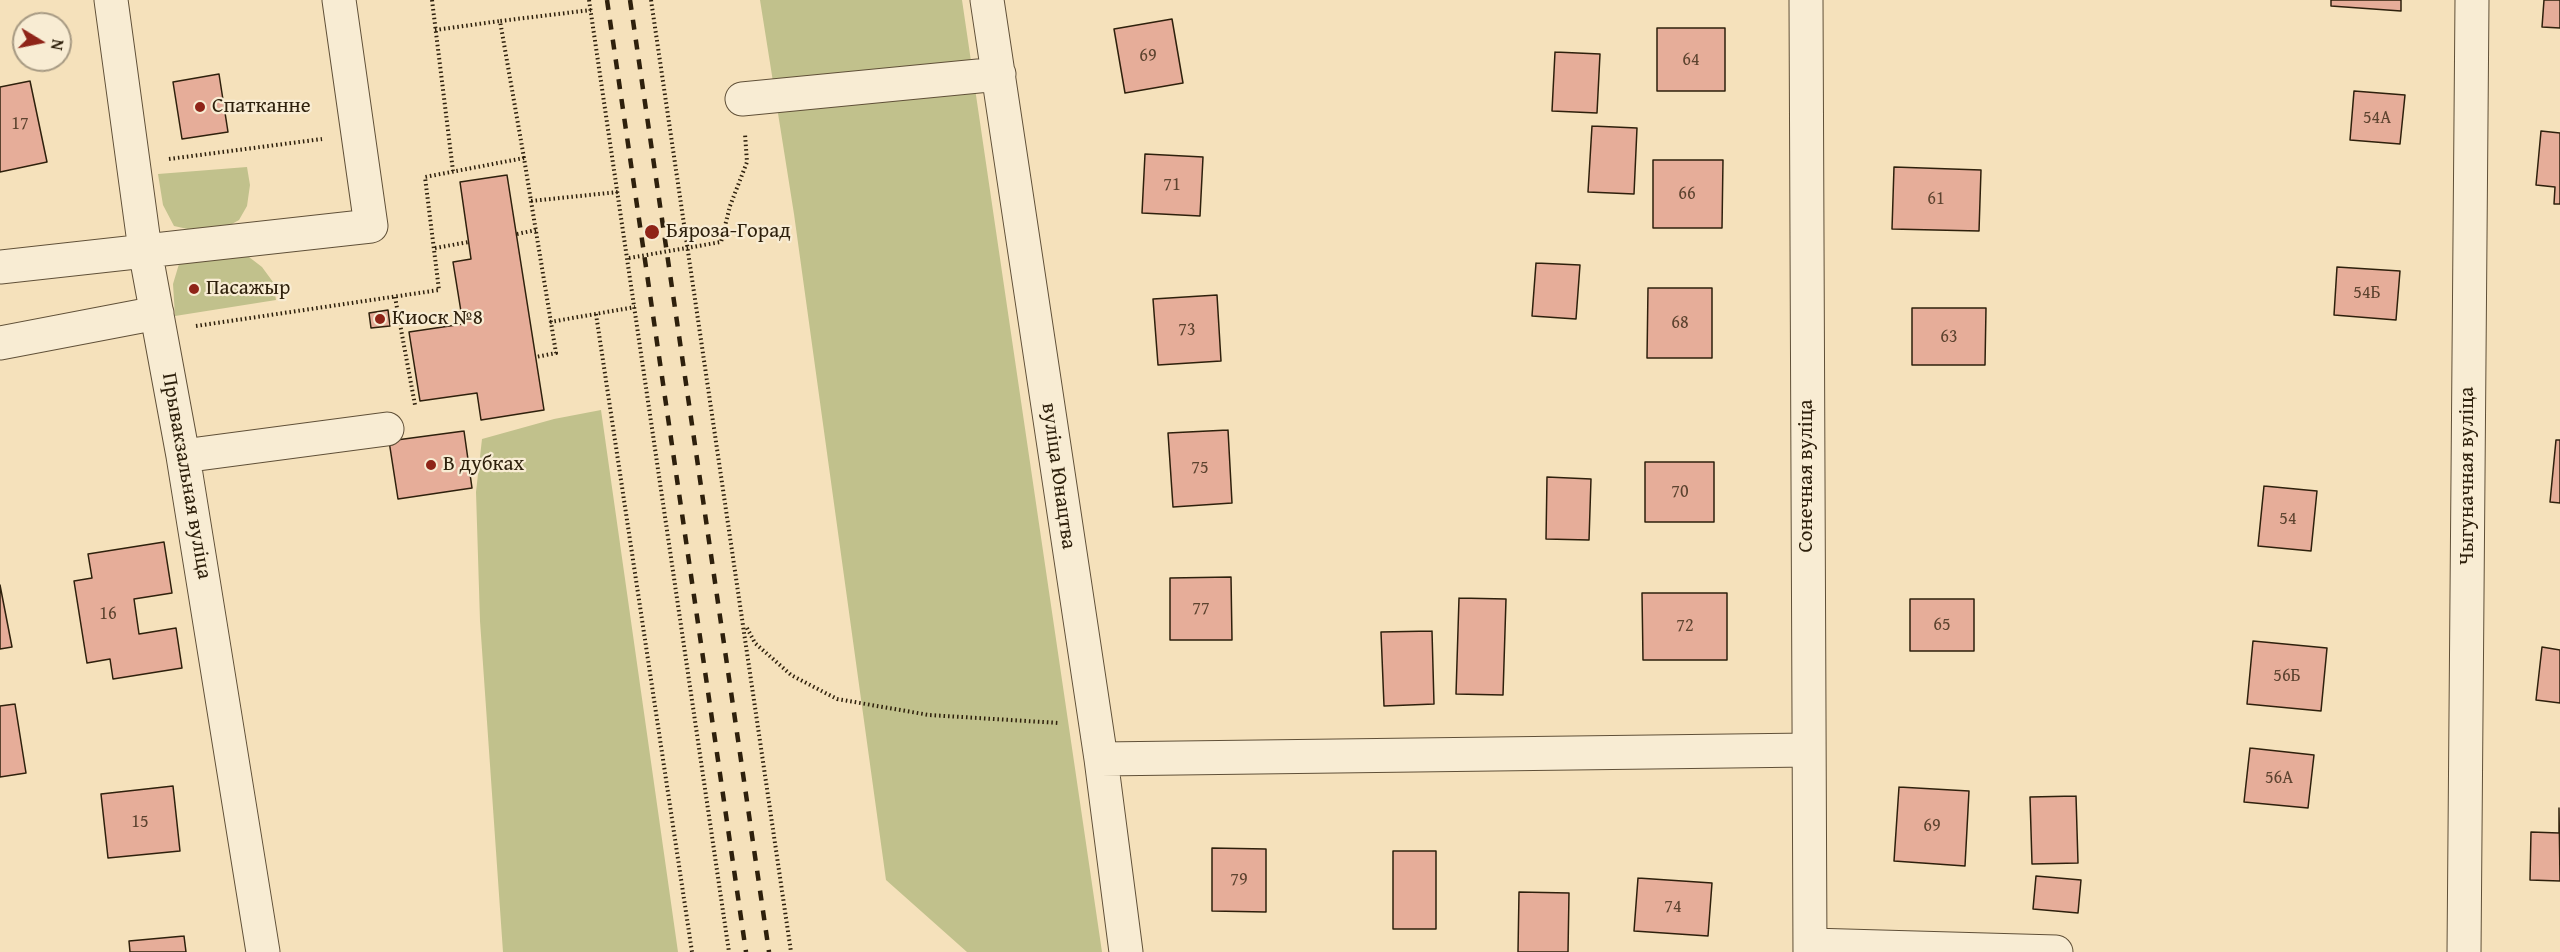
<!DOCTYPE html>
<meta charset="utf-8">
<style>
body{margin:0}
#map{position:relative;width:2560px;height:952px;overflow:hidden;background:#f5e1bb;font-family:"Gentium Book Plus",serif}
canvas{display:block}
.north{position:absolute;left:12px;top:12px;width:60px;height:60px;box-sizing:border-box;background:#f8ecd3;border:2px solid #a79a83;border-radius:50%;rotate:100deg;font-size:16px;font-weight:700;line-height:24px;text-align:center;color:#2e200c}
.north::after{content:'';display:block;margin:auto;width:21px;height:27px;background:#8f2418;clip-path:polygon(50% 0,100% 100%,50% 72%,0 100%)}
</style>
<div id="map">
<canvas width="2560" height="952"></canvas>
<div class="north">N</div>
</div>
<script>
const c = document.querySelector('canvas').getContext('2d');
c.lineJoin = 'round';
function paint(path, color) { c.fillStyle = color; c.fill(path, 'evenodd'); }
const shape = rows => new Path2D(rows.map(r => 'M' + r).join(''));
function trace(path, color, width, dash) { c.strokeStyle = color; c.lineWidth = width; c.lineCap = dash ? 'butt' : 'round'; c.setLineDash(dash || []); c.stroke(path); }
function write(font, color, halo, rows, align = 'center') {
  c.font = font + ' "Gentium Book Plus",serif'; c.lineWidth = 4.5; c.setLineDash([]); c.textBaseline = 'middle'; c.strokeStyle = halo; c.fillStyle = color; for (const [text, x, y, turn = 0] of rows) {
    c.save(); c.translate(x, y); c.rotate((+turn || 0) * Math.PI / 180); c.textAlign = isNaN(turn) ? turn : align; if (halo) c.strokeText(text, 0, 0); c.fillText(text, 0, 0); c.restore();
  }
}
paint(shape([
 [760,0,962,0,1102,952,967,952,886,880,794,214],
 [247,167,250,185,247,206,239,220,223,229,201,232,174,226,163,205,158,174],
 [231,252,249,257,262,267,273,282,276,300,175,316,173,284,179,264],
 [601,410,678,952,503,952,480,621,476,492,482,439,554,419]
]), '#c1c18c');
const building = shape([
 [2331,0,2401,0,2401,11,2331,6,2331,0],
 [2544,0,2560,0,2560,28,2542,27,2544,0],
 [1172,19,1183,83,1125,93,1114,29,1172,19],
 [1657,28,1725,28,1725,91,1657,91,1657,28],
 [1555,52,1600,54,1597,113,1552,111,1555,52],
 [219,74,228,132,182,139,173,82,219,74],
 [30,81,47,162,0,172,0,87,30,81],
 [2354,91,2405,95,2400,144,2350,140,2354,91],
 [1592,126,1637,128,1634,194,1588,192,1592,126],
 [2541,131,2560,133,2560,204,2554,204,2555,187,2536,185,2541,131],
 [1145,154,1203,157,1200,216,1142,213,1145,154],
 [1653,160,1723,160,1722,228,1653,228,1653,160],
 [1894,167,1981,170,1979,231,1892,229,1894,167],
 [507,175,544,410,481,420,477,393,420,401,409,332,463,324,453,262,471,259,460,182,507,175],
 [1536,263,1580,265,1576,319,1532,316,1536,263],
 [2337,267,2400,271,2396,320,2334,315,2337,267],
 [1648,288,1712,288,1712,358,1647,358,1648,288],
 [1217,295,1221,361,1158,365,1153,299,1217,295],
 [1912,308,1986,308,1985,365,1912,365,1912,308],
 [388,310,390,326,371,328,369,313,388,310],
 [1228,430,1232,503,1173,507,1168,433,1228,430],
 [464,431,472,488,398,499,389,441,464,431],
 [2556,440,2560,440,2560,503,2550,502,2556,440],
 [1645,462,1714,462,1714,522,1645,522,1645,462],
 [1547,477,1591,479,1589,540,1546,539,1547,477],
 [2264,486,2317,491,2311,551,2258,546,2264,486],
 [164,542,172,593,134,599,139,634,176,628,182,668,113,679,110,659,87,663,74,581,92,578,88,554,164,542],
 [1231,577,1232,640,1170,640,1170,578,1231,577],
 [0,585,12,647,0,649,0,585],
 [1642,593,1727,593,1727,660,1643,660,1642,593],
 [1459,598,1506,599,1503,695,1456,694,1459,598],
 [1910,599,1974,599,1974,651,1910,651,1910,599],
 [1432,631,1434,704,1384,706,1381,632,1432,631],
 [2253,641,2327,648,2321,711,2247,704,2253,641],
 [2542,647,2560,650,2560,703,2536,700,2542,647],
 [15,704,26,773,0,777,0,706,15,704],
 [2250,748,2314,755,2308,808,2244,802,2250,748],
 [173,786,180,851,108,858,101,794,173,786],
 [1899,787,1969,791,1965,866,1894,861,1899,787],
 [2076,796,2078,863,2032,864,2030,797,2076,796],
 [2559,808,2560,881,2530,880,2531,832,2559,833,2559,808],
 [1212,848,1266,849,1266,912,1212,911,1212,848],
 [1393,851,1436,851,1436,929,1393,929,1393,851],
 [2036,876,2081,880,2078,913,2033,909,2036,876],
 [1638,878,1712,883,1708,936,1634,931,1638,878],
 [1519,892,1569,893,1568,952,1518,952,1519,892],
 [184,936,186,952,130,952,129,941,184,936]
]);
paint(building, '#e6ad99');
trace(building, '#2e200c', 1.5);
const minor = shape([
 [111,0,145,250,183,456,263,952],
 [987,0,1101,759,1126,952],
 [1806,0,1810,952],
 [742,99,999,74],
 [0,267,371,226,339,0],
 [0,343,157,313],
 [183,456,387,429],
 [1101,759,1809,750],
 [1811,945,2056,952],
 [2464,952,2472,0]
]);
trace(minor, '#605038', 35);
trace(shape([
 [432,0,453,171],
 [589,0,729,952],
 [651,0,791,952],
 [435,30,500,21],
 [524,158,500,21,591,10],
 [169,159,322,139],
 [531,201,556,353,536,357],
 [517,234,536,230],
 [435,248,469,242],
 [629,258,721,242,730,206,747,162,745,134],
 [395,297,415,405],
 [596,314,692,952],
 [550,322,635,307],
 [196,326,439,290,425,177,524,158,531,201,618,192],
 [747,628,755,643,791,675,837,699,929,715,1059,723]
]), '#2e200c', 4, [1.5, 3]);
trace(minor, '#f8ecd3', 33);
trace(shape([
 [607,0,746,952],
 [630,0,769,952]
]), '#2e200c', 4.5, [10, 10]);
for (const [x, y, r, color] of [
 [200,107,6,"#8f2418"],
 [652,232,8,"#8f2418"],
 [194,289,6,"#8f2418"],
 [380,319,6,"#8f2418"],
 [431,465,6,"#8f2418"]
]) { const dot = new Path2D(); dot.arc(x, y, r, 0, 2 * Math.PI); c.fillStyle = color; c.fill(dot); trace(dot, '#f8ecd3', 2); }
write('18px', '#5c432f', null, [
 ["69",1148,56],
 ["64",1691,60],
 ["54А",2377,118],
 ["17",20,124],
 ["71",1172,185],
 ["66",1687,194],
 ["61",1936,199],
 ["54Б",2367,293],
 ["68",1680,323],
 ["73",1187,330],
 ["63",1949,337],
 ["75",1200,468],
 ["70",1680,492],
 ["54",2288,519],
 ["77",1201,609],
 ["16",108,614],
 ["65",1942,625],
 ["72",1685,626],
 ["56Б",2287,676],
 ["56А",2279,778],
 ["15",140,822],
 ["69",1932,826],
 ["79",1239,880],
 ["74",1673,907]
]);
write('21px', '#2e200c', '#f8ecd3', [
 ["Спатканне",212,107],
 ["Бяроза-Горад",666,232],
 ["Пасажыр",206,289],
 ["Киоск №8",392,319],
 ["В дубках",443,465]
], 'left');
write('21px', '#2e200c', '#f8ecd3', [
 ["Прывакзальная вуліца",186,476,80],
 ["вуліца Юнацтва",1058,476,82],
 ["Сонечная вуліца",1807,476,-90],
 ["Чыгуначная вуліца",2468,476,-90]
]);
</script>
